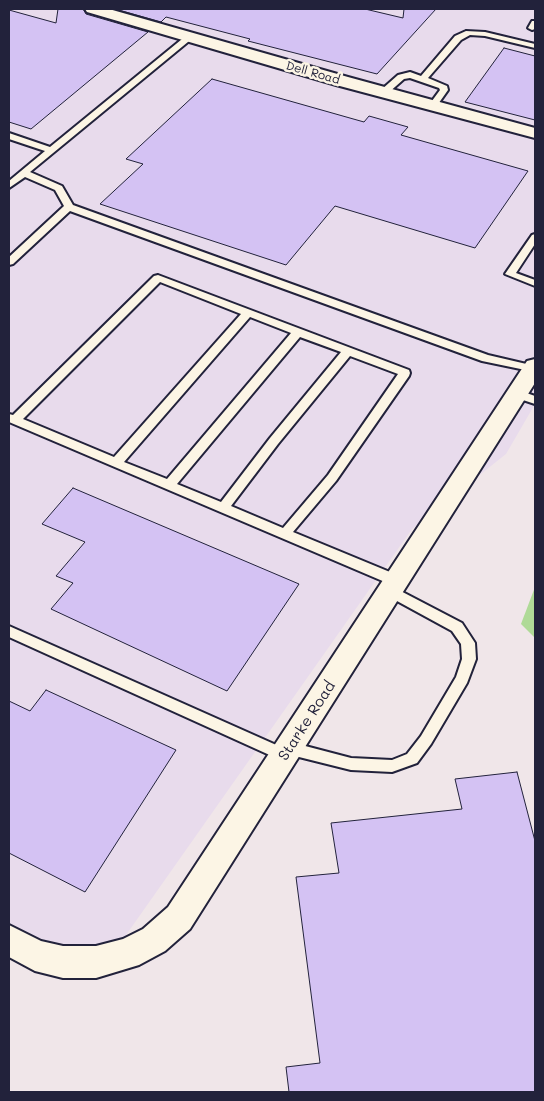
<!DOCTYPE html>
<style>
body{margin:0}
#map{position:relative;width:544px;height:1101px;overflow:hidden;background:#f0e6e9;font-family:Mali,sans-serif}
canvas{display:block}
.frame{position:absolute;inset:0;border:10px solid #22223b;pointer-events:none}
</style>
<div id="map">
<canvas width="544" height="1101"></canvas>
<div class="frame"></div>
</div>
<script>
const c = document.querySelector('canvas').getContext('2d');
c.lineJoin = 'round';
function paint(path, color) { c.fillStyle = color; c.fill(path, 'evenodd'); }
const shape = rows => new Path2D(rows.map(r => 'M' + r).join(''));
function trace(path, color, width, dash) { c.strokeStyle = color; c.lineWidth = width; c.lineCap = dash ? 'butt' : 'round'; c.setLineDash(dash || []); c.stroke(path); }
function write(font, color, halo, rows, align = 'center') {
  c.font = font + ' Mali,sans-serif'; c.lineWidth = 5; c.setLineDash([]); c.textBaseline = 'middle'; c.strokeStyle = halo; c.fillStyle = color; for (const [text, x, y, turn = 0] of rows) {
    c.save(); c.translate(x, y); c.rotate((+turn || 0) * Math.PI / 180); c.textAlign = isNaN(turn) ? turn : align; if (halo) c.strokeText(text, 0, 0); c.fillText(text, 0, 0); c.restore();
  }
}
paint(shape([
 [9,9,535,9,535,404,506,454,412,529,119,945,25,955,9,948]
]), '#e8dbec');
paint(shape([
 [535,587,535,638,521,624]
]), '#afda97');
const building = shape([
 [58,9,83,9,86,14,148,32,31,129,9,122,9,10,56,23,58,9],
 [115,9,365,9,403,18,404,9,436,9,377,74,248,41,250,39,166,17,161,22,115,9],
 [504,48,535,56,535,120,465,102,504,48],
 [212,79,364,122,369,116,408,127,401,135,528,171,475,248,335,206,286,265,100,204,143,164,126,159,212,79],
 [73,488,299,584,227,691,51,609,73,583,56,576,85,542,42,524,73,488],
 [46,690,176,750,85,892,9,853,9,701,30,711,46,690],
 [517,772,535,841,535,1092,289,1092,286,1067,320,1063,296,877,339,873,331,823,462,809,455,779,517,772]
]);
paint(building, '#d4c2f3');
trace(building, '#22223b', 1);
const lane = shape([
 [532,21,535,21,535,29,532,30,528,28,532,21],
 [466,31,485,32,535,44,535,48,485,36,470,35,461,40,428,78,447,86,448,90,436,107,429,105,440,90,439,88,410,78,404,79,387,94,381,94,381,90,398,75,410,72,421,76,455,36,466,31],
 [187,35,194,37,30,172,62,186,73,205,488,355,535,366,535,372,482,361,70,211,13,264,9,265,9,257,64,206,55,190,25,177,9,188,9,181,45,151,9,139,9,133,50,147,187,35],
 [535,234,535,244,516,273,535,280,535,286,505,274,532,235,535,234],
 [158,275,409,370,410,373,409,376,336,481,293,532,402,577,403,581,402,585,392,585,9,422,9,414,13,415,154,276,158,275],
 [160,282,241,314,114,457,23,419,160,282],
 [250,317,291,333,167,479,124,462,250,317],
 [300,337,341,352,270,438,221,502,177,484,300,337],
 [350,356,398,374,328,475,283,528,231,506,278,444,350,356],
 [518,390,535,396,535,404,514,397,512,394,514,391,518,390],
 [391,586,462,623,475,643,476,659,467,683,431,744,417,763,392,772,351,770,291,755,290,760,285,762,9,637,9,626,283,748,285,744,290,742,351,758,392,760,407,754,421,736,456,677,462,659,461,644,452,631,386,595,385,591,386,587,391,586]
]);
const street = shape([
 [85,9,109,9,348,77,535,128,535,138,336,85,87,12,85,9],
 [535,359,535,383,190,929,165,951,139,965,96,978,63,978,35,971,9,957,9,925,41,941,63,946,96,946,123,939,143,929,168,907,527,361,535,359]
]);
trace(lane, '#22223b', 4);
trace(street, '#22223b', 4);
paint(lane, '#fcf5e5');
paint(street, '#fcf5e5');
write('12px', '#22223b', '#fcf5e5', [
 ["Dell Road",313,73,16]
]);
write('15px', '#22223b', '#fcf5e5', [
 ["Starke Road",307,721,-57]
]);
</script>
